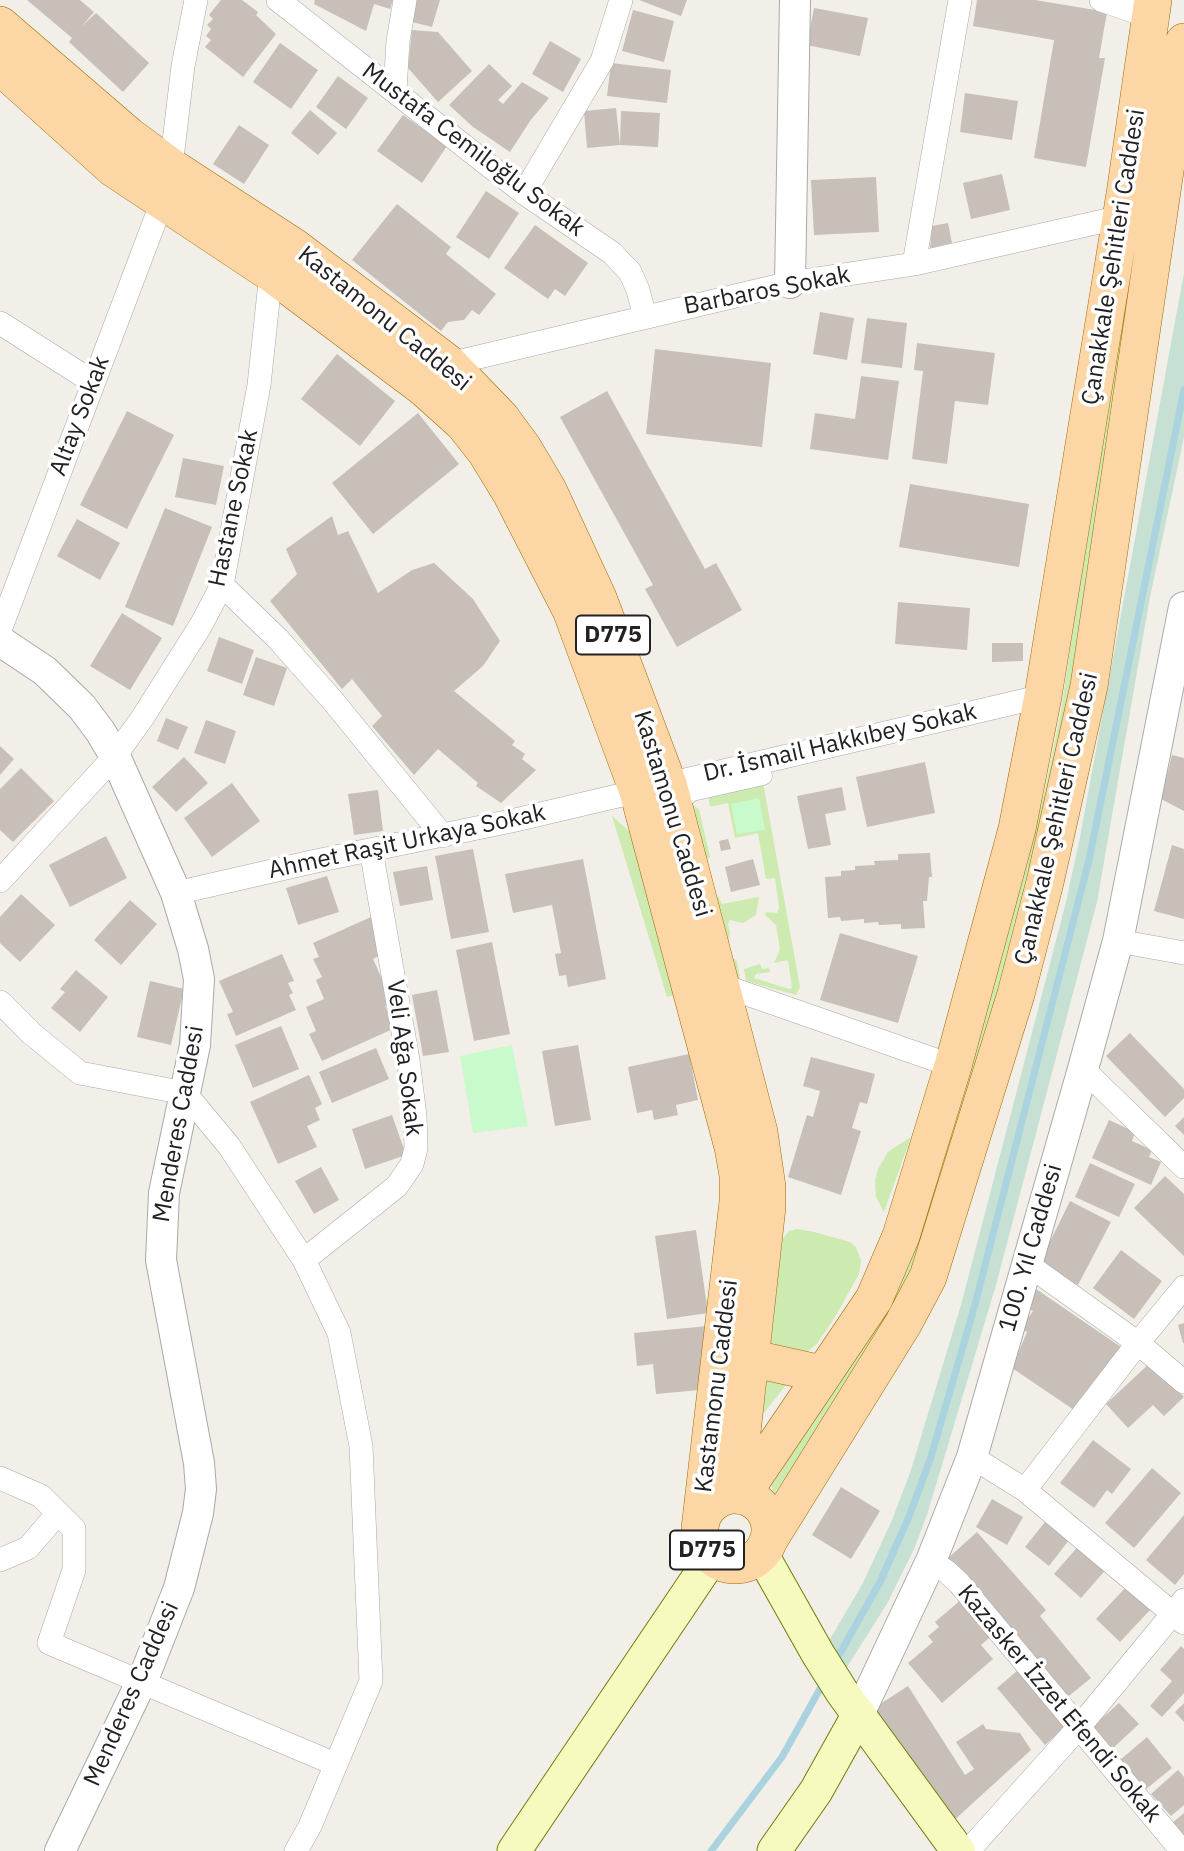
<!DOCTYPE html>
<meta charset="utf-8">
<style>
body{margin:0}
canvas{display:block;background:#f2efe9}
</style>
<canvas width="1184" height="1851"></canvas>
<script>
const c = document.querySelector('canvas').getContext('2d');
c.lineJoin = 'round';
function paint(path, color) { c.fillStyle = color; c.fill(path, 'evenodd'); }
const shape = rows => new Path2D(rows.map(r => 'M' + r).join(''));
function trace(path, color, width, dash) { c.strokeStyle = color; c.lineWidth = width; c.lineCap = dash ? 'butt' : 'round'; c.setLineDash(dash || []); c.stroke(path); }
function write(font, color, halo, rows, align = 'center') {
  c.font = font + ' "IBM Plex Sans",sans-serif'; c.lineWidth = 7; c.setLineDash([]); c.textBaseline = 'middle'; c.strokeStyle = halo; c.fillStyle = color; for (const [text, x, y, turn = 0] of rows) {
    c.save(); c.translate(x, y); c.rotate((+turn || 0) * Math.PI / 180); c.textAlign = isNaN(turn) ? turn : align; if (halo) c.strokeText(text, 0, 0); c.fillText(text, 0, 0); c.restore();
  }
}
paint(shape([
 [1132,233,1142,234,1088,607,1036,860,925,1250,873,1352,774,1494,765,1469,852,1356,1025,863,1044,794,1061,711],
 [763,782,800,987,796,995,746,981,744,969,760,964,762,969,769,968,770,972,756,974,754,978,789,989,792,988,788,960,774,963,780,949,776,925,765,915,766,912,777,913,779,908,775,878,766,879,758,833,735,838,728,803,710,807,708,794],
 [693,805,699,809,710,857,706,861],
 [612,816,630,832,674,995,667,997],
 [718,896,722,904,759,897,756,915,743,923,730,920,728,923,730,933,728,946,732,957,737,961,740,979,734,977,715,902],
 [911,1137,884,1212,876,1197,875,1180,878,1169,888,1152],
 [797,1229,814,1232,850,1242,856,1247,861,1261,859,1274,835,1317,817,1344,804,1354,775,1348,768,1339,781,1241,789,1231],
 [760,1376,786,1385,756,1423]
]), '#cdebb0');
paint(shape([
 [1184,273,1184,437,1150,597,1097,902,996,1285,927,1515,914,1549,888,1602,844,1672,827,1644,863,1583,892,1520,910,1473,961,1305,1066,902,1080,837]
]), '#c6e0d4');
paint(shape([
 [759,798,765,830,737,834,731,804],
 [512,1045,528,1126,473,1133,460,1056]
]), '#c8facc');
trace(shape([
 [834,1664,880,1582,908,1519,930,1460,973,1312,1089,860,1184,390],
 [711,1851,782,1757,825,1680]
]), '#aad3df', 7);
paint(shape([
 [27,0,80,0,94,12,82,26,96,13,149,63,123,92,69,42,72,38],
 [221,0,242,0,258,12,256,15,276,34,243,77,205,47,211,40,206,36,211,29,207,25,213,19,209,15],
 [315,0,393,0,390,9,374,4,366,31,314,4],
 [413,0,440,0,432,27,408,21],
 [639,0,687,0,681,16],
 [977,0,1035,0,1107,12,1099,58,1105,58,1086,167,1034,158,1054,40,973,26],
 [814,8,868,18,860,56,807,45],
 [633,10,674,21,664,62,622,51],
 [412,30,438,32,472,71,438,102,408,68],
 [550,41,581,59,563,92,532,74],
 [280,43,318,70,291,109,253,82],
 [611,63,671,70,667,103,607,96],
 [489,64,512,86,498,100,503,104,522,82,549,98,530,121,510,152,473,127,449,105],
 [338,76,368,98,346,129,316,107],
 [965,93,1018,101,1012,140,960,132],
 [616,108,620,145,621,111,660,113,658,147,620,145,587,148,584,111],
 [310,110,337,133,318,155,291,133],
 [403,115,447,146,422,183,377,151],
 [239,125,269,145,244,184,213,164],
 [1002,174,1010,210,971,219,963,183],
 [876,177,879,232,814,235,811,180],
 [486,191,519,213,489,259,456,237],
 [397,204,451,247,446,254,496,294,479,315,472,310,464,320,448,322,441,331,352,260],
 [948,223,952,243,930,248,932,226],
 [535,225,588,263,565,296,555,289,548,299,504,268],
 [820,312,854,318,847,360,813,354],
 [867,318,907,323,902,368,861,363],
 [917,343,995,353,988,405,955,401,947,464,912,459,923,371,914,370],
 [655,349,771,363,762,447,646,434],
 [337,354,395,401,360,446,301,399],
 [861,376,899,381,888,460,810,449,815,413,855,419],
 [607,391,705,569,716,563,742,610,677,647,645,589,653,585,560,417],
 [127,411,174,435,127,529,80,505],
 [418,413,459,464,373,534,332,483],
 [183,458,224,466,216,505,175,497],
 [910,484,1029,504,1019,567,899,547],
 [165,508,212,527,173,626,125,607],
 [332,516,338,535,348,531,378,593,412,570,434,563,473,599,500,641,483,666,454,691,515,741,512,745,525,754,522,759,536,770,501,803,476,786,478,783,438,749,414,775,372,726,382,716,352,679,342,689,270,601,297,574,286,549],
 [77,519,120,543,100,580,57,556],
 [898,602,970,608,967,650,895,644],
 [122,613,162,638,130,690,90,666],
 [219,637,254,650,242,684,207,671],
 [992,643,1023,643,1023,661,992,662],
 [256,657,287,668,274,706,243,695],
 [166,718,188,727,178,750,157,741],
 [206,720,236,731,225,764,194,753],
 [0,746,14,759,0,775],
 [1172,755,1184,758,1184,811,1161,799],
 [184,757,208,783,176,812,152,787],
 [925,762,935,813,867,827,856,777],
 [21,768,54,801,13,842,0,830,0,789],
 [232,783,260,821,212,857,184,818],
 [842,787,846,810,825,814,831,845,808,849,797,796],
 [378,790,383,831,354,835,348,794],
 [106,836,127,878,70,907,49,865],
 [728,839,731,849,721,851,719,841],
 [1172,845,1184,849,1184,919,1154,911],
 [473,849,489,932,451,939,435,856],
 [930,853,932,877,929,877,927,901,923,901,925,928,901,929,901,924,879,925,878,922,864,923,864,919,841,921,840,917,828,918,825,877,841,876,841,871,855,870,855,866,875,865,874,861,898,860,898,854],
 [583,859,606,979,568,987,566,975,559,976,555,954,561,953,552,905,513,913,505,874],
 [753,859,760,885,731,892,725,867],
 [427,866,433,900,400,906,393,872],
 [327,876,339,912,298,925,286,888],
 [21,894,55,925,20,962,0,943,0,917],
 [130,900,157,924,121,965,94,940],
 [371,917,380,946,376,948,379,956,373,959,393,1003,385,1006,395,1028,322,1061,309,1034,316,1031,306,1007,324,999,316,980,322,977,313,959,319,957,313,943],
 [840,933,918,956,898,1023,820,1000],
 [492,942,510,1034,474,1041,456,950],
 [282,954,294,981,288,983,293,993,289,995,296,1010,236,1036,227,1014,233,1012,219,981],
 [76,970,108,997,80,1032,51,1008,65,992,60,989],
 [150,981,184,989,171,1045,137,1037],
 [437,990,449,1052,423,1056,412,995],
 [281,1026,299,1069,253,1088,235,1045],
 [1130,1033,1184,1089,1184,1098,1165,1117,1106,1056],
 [578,1045,591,1120,555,1126,542,1051],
 [376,1048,389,1079,332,1103,319,1072],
 [689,1054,698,1100,676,1105,678,1115,654,1120,652,1110,637,1113,628,1067],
 [811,1057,875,1074,867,1104,860,1102,852,1128,861,1131,841,1195,788,1177,807,1115,813,1117,820,1091,803,1086],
 [309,1075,322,1104,315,1108,320,1120,307,1126,317,1147,278,1164,250,1102],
 [392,1115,406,1155,365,1169,352,1129],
 [1184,1117,1184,1135,1175,1126],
 [1109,1120,1135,1132,1132,1141,1152,1150,1149,1157,1161,1162,1151,1185,1092,1158],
 [1090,1163,1135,1184,1119,1217,1075,1197],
 [321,1167,339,1200,314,1214,295,1181],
 [1165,1176,1184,1194,1184,1256,1134,1208],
 [1070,1201,1111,1222,1078,1285,1039,1264],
 [696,1230,708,1313,667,1319,655,1236],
 [1121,1250,1162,1281,1134,1319,1093,1288],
 [1036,1289,1121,1347,1077,1412,1012,1368,1027,1332,1021,1328,1033,1311,1025,1306],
 [1184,1323,1184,1343,1183,1343,1178,1325],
 [708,1326,710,1389,656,1394,653,1364,637,1366,634,1333],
 [1152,1361,1184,1397,1164,1416,1153,1405,1128,1428,1106,1404],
 [1093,1440,1131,1469,1112,1494,1107,1490,1094,1508,1060,1483],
 [1152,1468,1181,1493,1134,1548,1105,1523],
 [841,1487,880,1511,851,1559,812,1535],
 [992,1499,1023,1517,1007,1545,976,1527],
 [1184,1515,1184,1574,1175,1585,1146,1560],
 [1045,1522,1069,1540,1049,1566,1025,1547],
 [977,1532,1046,1610,1040,1616,1091,1678,1064,1700,946,1560],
 [1081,1543,1109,1566,1081,1598,1054,1574],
 [1126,1587,1150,1610,1120,1642,1096,1619],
 [963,1598,994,1634,981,1645,993,1659,942,1703,908,1663,933,1642,928,1636,939,1627,935,1622],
 [1181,1646,1184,1649,1184,1693,1162,1717,1150,1706,1172,1681,1160,1670],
 [1024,1665,1072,1721,1045,1745,997,1688],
 [908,1686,965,1775,974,1769,956,1742,983,1724,986,1729,1020,1733,1031,1750,950,1824,874,1708],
 [1119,1703,1139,1724,1111,1750,1091,1728],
 [1184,1703,1184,1722,1175,1712],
 [1147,1737,1172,1768,1145,1790,1120,1760],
 [1178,1770,1184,1777,1184,1805,1171,1816,1151,1794],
 [1184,1813,1184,1837,1172,1823]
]), '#c7bfb8');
const pedestrian = shape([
 [687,796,692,792,763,776]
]);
const minor = shape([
 [278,0,524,193,612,253,630,272,638,290,645,317],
 [1101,0,1151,17],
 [395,90,398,41,405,0],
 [171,167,183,66,196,0],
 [524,193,602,61,621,0],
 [914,264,960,0],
 [0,323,93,382],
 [443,370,449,364,790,283,914,264,1121,217],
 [222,585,278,639,333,701,443,836],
 [0,630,162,202],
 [0,881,115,756,143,717,201,625,222,585,259,385,271,273],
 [176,893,316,861,511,821,1043,696],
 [1118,941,1184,953],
 [721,985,953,1066],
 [0,1002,31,1033,80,1073,185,1093,229,1146,304,1260,339,1333,361,1446,371,1681,310,1826,296,1851],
 [1083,1069,1184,1167],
 [304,1260,397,1186,412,1164,416,1148,415,1116,408,1060,371,850],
 [1027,1264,1138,1343,1184,1382],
 [972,1457,1025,1490,1184,1623],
 [0,1478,41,1496,74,1529,74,1570,49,1643,335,1764],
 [1025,1490,1138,1343,1184,1287],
 [0,1560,28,1548,58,1513],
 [931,1561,946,1571,959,1583,1182,1851],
 [968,1851,1080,1726,1184,1600]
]);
const tertiary = shape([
 [790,283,795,0],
 [0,641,45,671,82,707,100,731,115,756,176,893,193,949,199,979,195,1045,164,1193,161,1260,199,1463,201,1489,198,1513,179,1588,146,1672,60,1851],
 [859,1714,931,1561,972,1457,1083,1069,1118,941,1184,607]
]);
const secondary = shape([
 [761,1553,818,1654,842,1692,958,1851],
 [514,1851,713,1556],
 [774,1851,816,1791,859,1714]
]);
const primary = shape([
 [0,25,129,136,171,167,294,247,449,364,501,418,523,448,548,490,598,598,668,784,759,1132,767,1187,767,1207,735,1495],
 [0,66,113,168,271,273,424,388,463,423,486,452,511,493,571,610,638,791,733,1147,738,1175,738,1202,701,1520],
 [750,1358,822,1374],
 '700 1530a35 35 0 1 1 70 0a35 35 0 1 1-70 0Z',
 [741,1496,874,1299,901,1236,953,1066,1017,829,1043,696,1125,194,1153,0],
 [767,1543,903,1324,928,1277,1016,994,1045,882,1089,686,1184,42]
]);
trace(pedestrian, '#a9a9a9', 19);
trace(minor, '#a9a9a9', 24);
trace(tertiary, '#a9a9a9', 32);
trace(secondary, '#707d05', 35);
trace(primary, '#a06b00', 38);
trace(pedestrian, '#fff', 18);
trace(minor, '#fff', 23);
trace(tertiary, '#fff', 30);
trace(secondary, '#f7fabf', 33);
trace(primary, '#fcd6a4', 37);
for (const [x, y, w] of [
 [613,635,74],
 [707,1550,74]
]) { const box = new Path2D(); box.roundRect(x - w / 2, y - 19.5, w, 39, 5); c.fillStyle = '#fff'; c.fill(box); trace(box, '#222', 2); }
write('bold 23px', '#222', null, [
 ["D775",613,635],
 ["D775",707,1550]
]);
write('24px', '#222', '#fff', [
 ["Mustafa Cemiloğlu Sokak",473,150,37],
 ["Çanakkale Şehitleri Caddesi",1114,257,-81],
 ["Barbaros Sokak",767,291,-11],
 ["Kastamonu Caddesi",384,319,39],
 ["Altay Sokak",80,416,-69],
 ["Hastane Sokak",234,508,-78],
 ["Dr. İsmail Hakkıbey Sokak",840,743,-13],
 ["Kastamonu Caddesi",672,814,73],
 ["Çanakkale Şehitleri Caddesi",1057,819,-77],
 ["Ahmet Raşit Urkaya Sokak",407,842,-12],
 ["Veli Ağa Sokak",404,1058,83],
 ["Menderes Caddesi",179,1124,-80],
 ["100. Yıl Caddesi",1031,1248,-74],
 ["Kastamonu Caddesi",717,1386,-83],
 ["Menderes Caddesi",132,1694,-66],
 ["Kazasker İzzet Efendi Sokak",1059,1704,50]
]);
</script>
